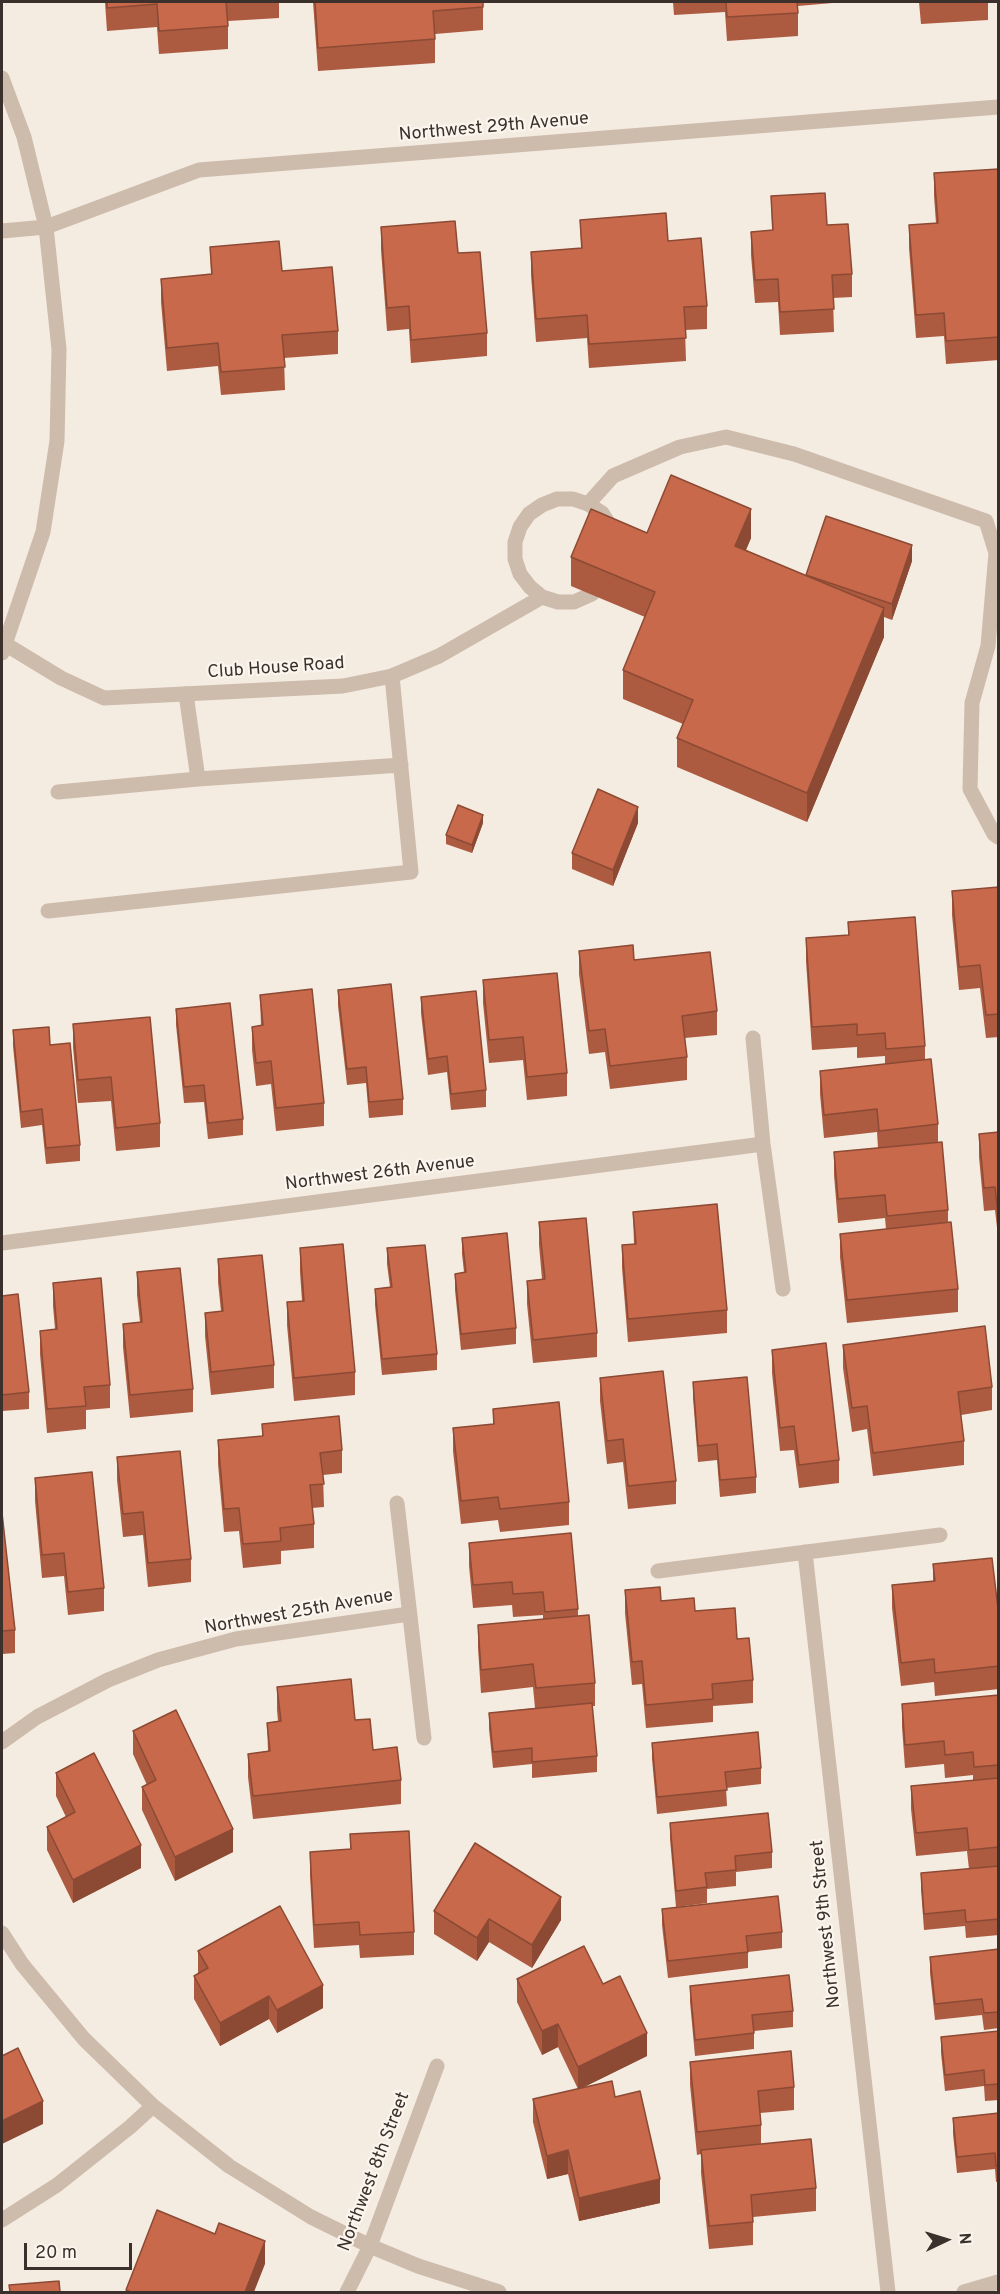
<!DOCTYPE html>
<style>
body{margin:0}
#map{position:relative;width:1000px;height:2294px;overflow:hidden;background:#f4ebe1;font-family:Overpass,sans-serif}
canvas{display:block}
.frame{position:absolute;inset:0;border:3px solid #3b302b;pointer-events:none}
.north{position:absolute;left:916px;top:2210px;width:60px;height:60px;-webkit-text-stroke:4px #fbf5ee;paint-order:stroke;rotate:86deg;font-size:16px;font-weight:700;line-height:24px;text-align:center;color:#3b302b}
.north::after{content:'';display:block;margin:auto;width:21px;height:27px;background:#3b302b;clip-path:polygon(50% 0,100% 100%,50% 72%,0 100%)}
.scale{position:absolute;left:24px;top:2243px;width:108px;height:27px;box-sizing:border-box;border:3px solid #3b302b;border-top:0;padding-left:8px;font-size:18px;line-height:21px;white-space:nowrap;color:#3b302b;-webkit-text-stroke:4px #fbf5ee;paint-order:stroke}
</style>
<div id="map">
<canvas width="1000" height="2294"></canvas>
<div class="frame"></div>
<div class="north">N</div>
<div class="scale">20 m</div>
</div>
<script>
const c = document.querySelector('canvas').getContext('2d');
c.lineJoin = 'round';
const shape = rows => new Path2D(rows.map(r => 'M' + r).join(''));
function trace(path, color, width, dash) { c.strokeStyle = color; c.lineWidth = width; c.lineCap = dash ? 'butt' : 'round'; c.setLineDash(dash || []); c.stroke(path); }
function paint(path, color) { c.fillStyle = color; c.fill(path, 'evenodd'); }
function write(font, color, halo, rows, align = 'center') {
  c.font = font + ' Overpass,sans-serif'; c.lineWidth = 4.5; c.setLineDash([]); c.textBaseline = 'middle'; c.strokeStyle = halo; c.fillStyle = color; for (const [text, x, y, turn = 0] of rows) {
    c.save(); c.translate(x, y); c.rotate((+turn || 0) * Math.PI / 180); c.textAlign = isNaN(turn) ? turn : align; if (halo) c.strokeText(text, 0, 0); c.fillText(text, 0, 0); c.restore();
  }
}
trace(shape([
 [588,504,613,476,680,447,726,437,794,454,986,521,996,553,988,646,972,703,970,789,994,834,998,837],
 [186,694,198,779,401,765],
 [58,792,198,779],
 [48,911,411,872,392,676]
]), '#cdbbac', 15);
trace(shape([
 [2,78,24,137,46,227,59,349,57,441,43,532,2,653],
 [2,231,46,227,199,170,998,107],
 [592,594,574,602,558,602,542,597,530,587,520,574,515,559,515,542,520,527,529,514,542,505,557,499,573,499,588,504,602,513,612,529],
 [5,644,61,678,104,698,343,686,392,676,439,656,542,597],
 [753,1038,763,1144,783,1289],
 [2,1243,763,1144],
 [397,1503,424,1738],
 [805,1552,888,2292],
 [658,1571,940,1535],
 [2,1742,37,1717,108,1680,158,1660,236,1639,409,1614],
 [2,1933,22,1964,84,2039,153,2106,229,2166,311,2217,370,2246,418,2266,499,2292],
 [2,2220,57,2185,130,2127,153,2106],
 [347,2292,370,2246,437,2066],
 [964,2292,998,2282]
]), '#cdbbac', 15);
paint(shape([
 [105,2,279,2,279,18,228,21,228,49,159,54,157,27,107,31],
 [313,2,483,2,483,30,435,34,435,63,318,71],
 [673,2,844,2,798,6,798,36,727,41,725,12,674,15],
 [919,2,988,2,988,20,921,24],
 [999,169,999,360,946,364,944,336,916,338,909,248,909,225,936,223,934,196,934,173],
 [771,196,827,225,852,274,852,297,833,298,834,332,780,335,778,302,755,303,751,255,751,232,772,230],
 [580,220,668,241,707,306,707,329,685,330,686,361,589,368,587,338,536,342,531,275,531,252,581,248],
 [381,227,487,333,487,356,411,363,409,329,387,331,381,250],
 [210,247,282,271,338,331,338,354,284,358,285,390,221,395,218,366,167,371,161,302,161,279,211,274],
 [647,533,751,538,746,550,806,576,912,561,892,620,884,617,884,637,807,822,677,767,677,738,683,724,623,699,623,670,645,617,571,586,571,557],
 [483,823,472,853,446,844,446,835],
 [638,823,613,886,572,869,572,853],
 [999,887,999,1037,986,1038,980,988,959,990,952,915,952,891],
 [848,922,925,1046,925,1060,938,1124,938,1142,948,1210,948,1222,958,1289,958,1312,847,1323,840,1257,840,1234,886,1229,885,1218,838,1223,834,1175,834,1152,878,1148,877,1132,824,1138,820,1094,820,1071,885,1064,885,1056,857,1058,857,1047,812,1050,806,961,806,938,848,935],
 [579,951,634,960,717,1011,717,1035,685,1038,687,1057,687,1080,610,1089,605,1052,589,1054,579,974],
 [483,980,567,1073,567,1096,527,1100,523,1060,489,1063,483,1003],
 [338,990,403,1099,403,1115,369,1118,366,1083,347,1085,338,1006],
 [260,995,324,1103,324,1126,276,1131,271,1084,256,1086,252,1050,252,1027,261,1026],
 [421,997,486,1090,486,1107,451,1110,447,1072,428,1075,421,1013],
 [176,1009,243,1119,243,1135,208,1139,204,1102,184,1103,176,1025],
 [73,1024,160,1123,160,1147,116,1151,111,1101,78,1103,73,1047],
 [13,1030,50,1045,80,1145,80,1161,46,1164,42,1125,21,1128,13,1046],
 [999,1132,999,1245,995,1210,984,1211,979,1157,979,1134],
 [633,1212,727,1310,727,1333,628,1342,622,1268,622,1245,634,1244],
 [539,1222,597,1333,597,1357,533,1363,527,1304,527,1281,542,1279,539,1245],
 [462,1238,516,1328,516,1344,461,1350,455,1290,455,1274,464,1272,462,1254],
 [300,1248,355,1372,355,1395,294,1401,287,1325,287,1302,302,1301,300,1272],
 [387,1248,437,1354,437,1370,382,1375,375,1305,375,1289,390,1287,387,1264],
 [218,1259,274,1365,274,1388,211,1395,205,1336,205,1313,221,1311,218,1282],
 [137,1272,193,1389,193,1412,130,1418,123,1347,123,1324,140,1322,137,1295],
 [53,1283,110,1385,110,1408,86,1410,86,1429,47,1433,40,1354,40,1331,55,1329,53,1306],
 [2,1296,29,1392,29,1409,2,1411],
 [843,1345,992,1387,992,1410,961,1415,964,1441,964,1465,873,1476,867,1429,852,1432,843,1368],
 [772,1350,839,1460,839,1483,799,1488,794,1450,780,1451,772,1373],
 [600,1378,676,1481,676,1504,628,1509,623,1462,607,1464,600,1401],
 [693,1382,756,1477,756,1493,720,1497,717,1460,698,1462,693,1398],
 [493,1409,569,1502,569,1525,500,1532,498,1520,461,1524,453,1451,453,1428,493,1424],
 [262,1424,342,1450,342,1473,323,1475,324,1507,312,1508,314,1524,314,1548,281,1551,281,1564,243,1568,239,1531,224,1532,218,1464,218,1440,262,1436],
 [117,1457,191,1559,191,1582,148,1587,143,1535,123,1537,117,1480],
 [35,1478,104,1588,104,1611,68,1615,64,1576,42,1578,35,1501],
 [2,1513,15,1630,15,1653,2,1654],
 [469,1543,578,1609,578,1616,595,1683,595,1706,592,1706,597,1756,597,1772,532,1778,532,1764,493,1768,489,1729,489,1713,535,1708,533,1687,481,1693,478,1648,478,1625,543,1619,543,1615,513,1617,512,1605,473,1608,469,1566],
 [933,1564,999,1617,999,1689,935,1696,934,1682,901,1686,892,1608,892,1585,933,1581],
 [625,1590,661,1601,737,1639,753,1680,753,1703,713,1706,713,1722,646,1728,642,1684,632,1685,625,1613],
 [277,1687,355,1720,373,1750,401,1780,401,1804,253,1819,248,1777,248,1754,268,1751,267,1723,278,1721,277,1710],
 [999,1695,999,1935,966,1938,965,1926,924,1930,921,1889,921,1873,969,1869,967,1851,916,1856,911,1809,911,1786,973,1780,973,1775,945,1778,944,1764,905,1768,902,1727,902,1704],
 [133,1731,233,1852,175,1881,142,1810,142,1787,147,1785,133,1754],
 [652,1743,761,1768,761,1784,726,1788,727,1806,657,1814,652,1759],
 [56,1773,141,1868,73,1903,47,1850,47,1827,66,1817,56,1796],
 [670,1823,772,1852,772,1868,736,1872,736,1886,707,1889,707,1903,676,1907,670,1839],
 [350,1834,414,1932,414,1955,360,1958,359,1945,314,1948,310,1875,310,1852,350,1849],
 [662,1909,782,1932,782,1948,748,1952,748,1968,668,1978,662,1925],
 [434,1911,561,1920,532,1968,489,1942,477,1961,434,1934],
 [999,1949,999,2028,984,2030,982,2015,935,2020,930,1973,930,1957],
 [198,1951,323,2008,277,2033,269,2019,220,2046,194,1999,194,1976,198,1974],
 [517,1979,603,1984,647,2056,582,2088,615,2097,660,2203,579,2221,568,2174,547,2179,533,2122,533,2099,578,2089,558,2047,542,2055,517,2002],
 [690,1986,793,2011,793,2027,754,2031,754,2049,695,2056,690,2002],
 [999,2031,999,2100,985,2101,984,2086,945,2091,941,2053,941,2037],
 [690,2062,794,2087,794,2110,760,2113,761,2125,761,2144,816,2188,816,2211,753,2217,753,2245,709,2249,701,2173,701,2154,697,2155,690,2085],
 [999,2113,999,2181,996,2182,995,2169,957,2173,953,2134,953,2118]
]), '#ac5a40');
paint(shape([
 [751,509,751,538,735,575,735,546],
 [912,545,912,561,892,620,892,604],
 [884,608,884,637,807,822,807,793],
 [638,807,638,823,613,886,613,870],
 [483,815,483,823,472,853,472,845],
 [233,1829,233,1852,175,1881,175,1857],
 [141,1845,141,1868,73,1903,73,1880],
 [561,1897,561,1920,532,1968,532,1945],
 [489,1919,489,1942,477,1961,477,1938],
 [323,1985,323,2008,277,2033,277,2010],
 [269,1996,269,2019,220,2046,220,2023],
 [558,2024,558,2047,542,2055,542,2031],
 [647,2033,647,2056,578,2090,578,2067],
 [43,2101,43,2124,2,2144,2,2121],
 [568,2150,568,2174,547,2179,547,2156],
 [660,2179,660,2203,579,2221,579,2198],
 [265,2241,265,2264,254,2292,245,2292]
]), '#8c4a34');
const building = shape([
 [107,2,226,2,228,26,159,31,157,4,107,8,107,2],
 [315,2,483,2,483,7,433,11,435,39,318,48,315,2],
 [726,2,797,2,798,13,727,17,726,2],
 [999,169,999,337,946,341,944,313,916,315,909,225,938,223,934,173,999,169],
 [825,193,827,225,848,224,852,274,832,275,834,309,780,312,778,279,755,280,751,232,773,230,771,196,825,193],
 [666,213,668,241,701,238,707,306,684,307,686,338,589,344,587,315,536,319,531,252,582,248,580,220,666,213],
 [455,221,458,253,480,252,487,333,411,340,409,306,387,308,381,227,455,221],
 [279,241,282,271,332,267,338,331,282,335,285,367,221,372,218,343,167,348,161,279,212,274,210,247,279,241],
 [671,475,751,509,735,546,884,608,807,793,677,738,693,700,623,670,655,592,571,557,591,509,647,533,671,475],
 [826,516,912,545,892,604,806,575,826,516],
 [598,789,638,807,613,870,572,853,598,789],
 [458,805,483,815,472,845,446,835,458,805],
 [999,887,999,1014,986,1015,980,965,959,967,952,891,999,887],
 [915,917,925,1046,886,1049,885,1033,857,1035,857,1024,812,1027,806,938,849,935,848,922,915,917],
 [633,945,634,960,710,952,717,1011,682,1016,687,1057,610,1066,605,1029,589,1031,579,951,633,945],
 [557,973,567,1073,527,1077,523,1037,489,1040,483,980,557,973],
 [391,984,403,1099,369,1102,366,1067,347,1069,338,990,391,984],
 [312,989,324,1103,276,1108,271,1061,256,1063,252,1027,263,1025,260,995,312,989],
 [476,991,486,1090,451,1094,447,1056,428,1059,421,997,476,991],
 [230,1003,243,1119,208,1123,204,1085,184,1087,176,1009,230,1003],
 [150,1017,160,1123,116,1128,111,1077,78,1080,73,1024,150,1017],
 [49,1027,50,1045,70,1043,80,1145,46,1148,42,1109,21,1112,13,1030,49,1027],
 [931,1059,938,1124,879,1131,877,1109,824,1115,820,1071,931,1059],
 [999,1132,999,1222,995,1187,984,1188,979,1134,999,1132],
 [942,1142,948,1210,887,1216,885,1195,838,1199,834,1152,942,1142],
 [717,1204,727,1310,628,1319,622,1245,636,1244,633,1212,717,1204],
 [586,1218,597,1333,533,1340,527,1281,545,1279,539,1222,586,1218],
 [951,1222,958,1289,847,1300,840,1234,951,1222],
 [507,1233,516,1328,461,1334,455,1274,466,1272,462,1238,507,1233],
 [343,1244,355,1372,294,1378,287,1302,304,1301,300,1248,343,1244],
 [425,1245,437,1354,382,1359,375,1289,392,1287,387,1248,425,1245],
 [262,1255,274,1365,211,1372,205,1313,223,1311,218,1259,262,1255],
 [180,1268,193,1389,130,1395,123,1324,142,1322,137,1272,180,1268],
 [101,1278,110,1385,84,1387,86,1406,47,1409,40,1331,57,1329,53,1283,101,1278],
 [18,1294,29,1392,2,1395,2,1296,18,1294],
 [985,1326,992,1387,958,1392,964,1441,873,1453,867,1406,852,1408,843,1345,985,1326],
 [826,1343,839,1460,799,1465,794,1426,780,1428,772,1350,826,1343],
 [663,1371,676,1481,628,1486,623,1439,607,1441,600,1378,663,1371],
 [747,1377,756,1477,720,1480,717,1444,698,1446,693,1382,747,1377],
 [559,1402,569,1502,500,1509,498,1497,461,1501,453,1428,494,1424,493,1409,559,1402],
 [339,1416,342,1450,320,1453,324,1484,310,1485,314,1524,280,1528,281,1541,243,1544,239,1508,224,1509,218,1440,263,1436,262,1424,339,1416],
 [180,1451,191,1559,148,1563,143,1512,123,1514,117,1457,180,1451],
 [92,1472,104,1588,68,1592,64,1553,42,1555,35,1478,92,1472],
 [2,1513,15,1630,2,1631,2,1513],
 [571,1533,578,1609,545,1612,543,1592,513,1594,512,1582,473,1585,469,1543,571,1533],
 [992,1558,999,1617,999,1666,935,1673,934,1659,901,1663,892,1585,935,1581,933,1564,992,1558],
 [660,1587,661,1601,694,1598,695,1611,735,1608,737,1639,749,1638,753,1680,712,1684,713,1699,646,1705,642,1661,632,1662,625,1590,660,1587],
 [589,1615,595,1683,536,1688,533,1664,481,1670,478,1625,589,1615],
 [351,1679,355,1720,370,1719,373,1750,397,1747,401,1780,253,1796,248,1754,270,1751,267,1723,281,1721,277,1687,351,1679],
 [999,1695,999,1765,974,1767,973,1752,945,1755,944,1741,905,1745,902,1704,999,1695],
 [592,1703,597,1756,532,1762,532,1748,493,1752,489,1713,592,1703],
 [176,1710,233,1829,175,1857,142,1787,156,1780,133,1731,176,1710],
 [758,1732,761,1768,725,1772,727,1790,657,1797,652,1743,758,1732],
 [94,1753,141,1845,73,1880,47,1827,75,1812,56,1773,94,1753],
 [999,1778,999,1847,969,1850,967,1828,916,1833,911,1786,999,1778],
 [768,1813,772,1852,735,1856,736,1870,705,1873,707,1887,676,1891,670,1823,768,1813],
 [409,1831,414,1932,360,1935,359,1922,314,1925,310,1852,351,1849,350,1834,409,1831],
 [475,1843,561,1897,532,1945,489,1919,477,1938,434,1911,475,1843],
 [999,1866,999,1919,966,1922,965,1910,924,1914,921,1873,999,1866],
 [778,1896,782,1932,746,1936,748,1952,668,1961,662,1909,778,1896],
 [280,1906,323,1985,277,2010,269,1996,220,2023,194,1976,208,1968,198,1951,280,1906],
 [584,1946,603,1984,620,1976,647,2033,578,2067,558,2024,542,2031,517,1979,584,1946],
 [999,1949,999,2012,984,2013,982,1999,935,2004,930,1957,999,1949],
 [789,1975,793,2011,752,2015,754,2033,695,2040,690,1986,789,1975],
 [999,2031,999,2084,985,2085,984,2070,945,2075,941,2037,999,2031],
 [18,2048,43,2101,2,2121,2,2056,18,2048],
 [791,2051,794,2087,758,2091,761,2125,697,2132,690,2062,791,2051],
 [612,2081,615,2097,640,2091,660,2179,579,2198,568,2150,547,2156,533,2099,612,2081],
 [999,2113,999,2165,996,2166,995,2153,957,2157,953,2118,999,2113],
 [811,2139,816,2188,751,2195,753,2222,709,2226,701,2150,811,2139],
 [157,2210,215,2234,219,2223,265,2241,245,2292,131,2292,126,2290,157,2210],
 [59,2281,60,2292,10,2292,9,2285,59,2281]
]);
paint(building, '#c8694b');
trace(building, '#8c4a34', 1.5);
write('18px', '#3b302b', '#fbf5ee', [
 ["Northwest 29th Avenue",494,128,-5],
 ["Club House Road",276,669,-4],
 ["Northwest 26th Avenue",380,1174,-7],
 ["Northwest 25th Avenue",299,1613,-10],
 ["Northwest 9th Street",827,1924,-96],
 ["Northwest 8th Street",375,2172,-69]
]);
</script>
